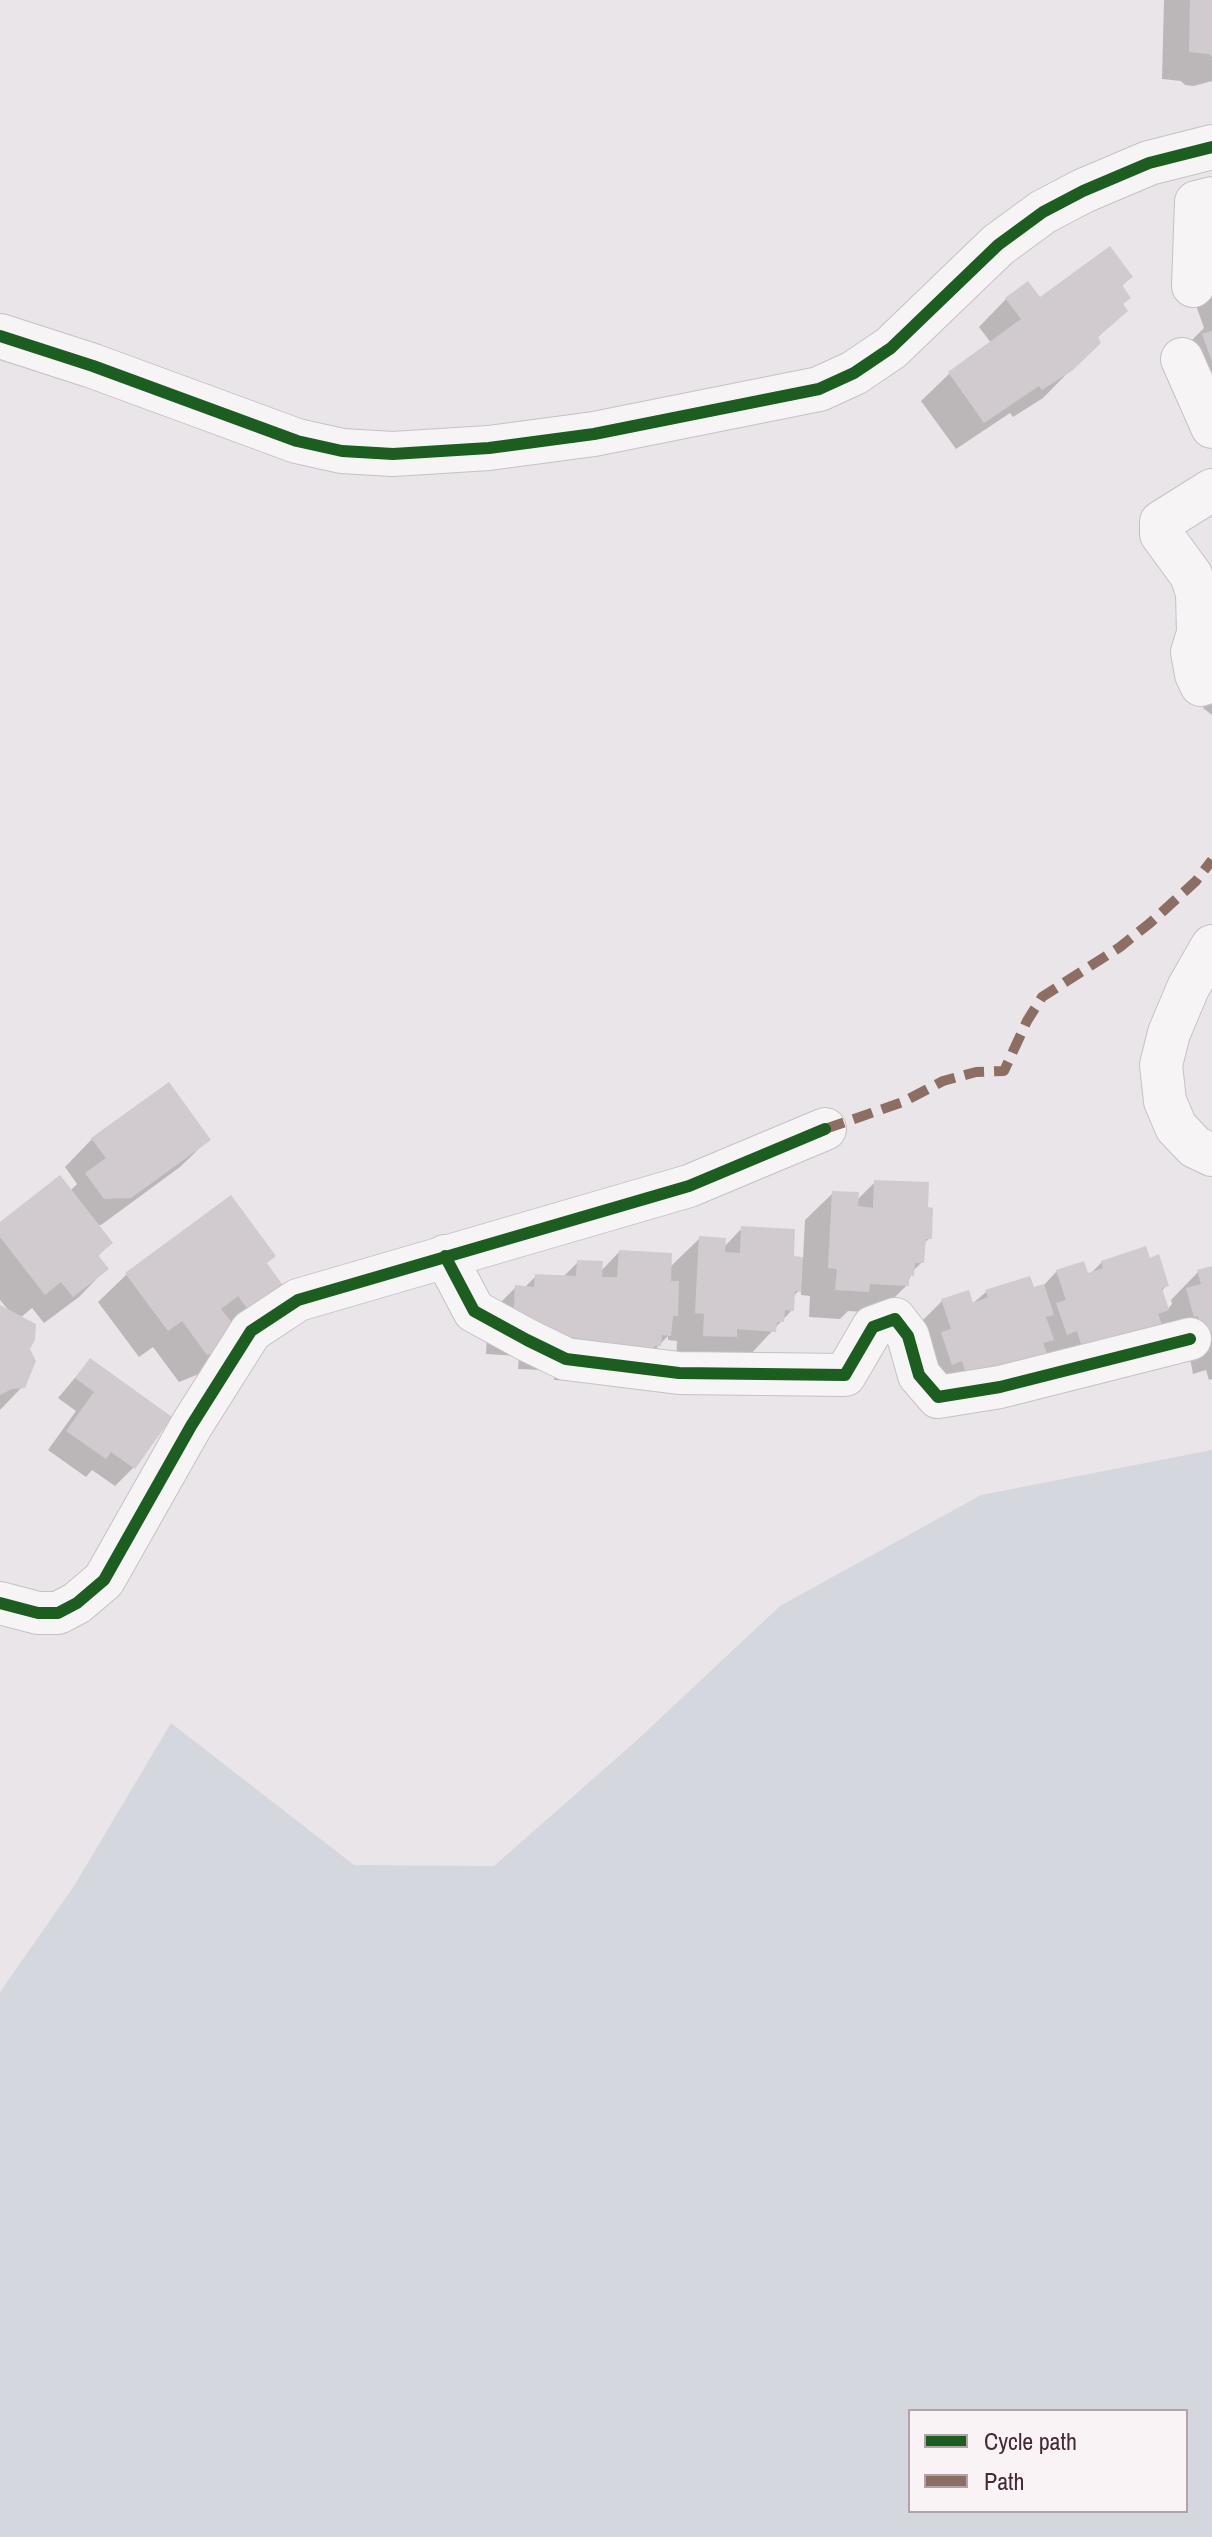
<!DOCTYPE html>
<style>
body{margin:0}
#map{position:relative;width:1212px;height:2537px;overflow:hidden;background:#eae5e8;font-family:"Archivo Narrow",sans-serif}
canvas{display:block}
.legend{position:absolute;left:908px;top:2409px;width:280px;height:104px;box-sizing:border-box;background:#f9f3f6;border:2px solid #b1a3aa;margin:0;padding:10px 14px;list-style:none;font-size:24px;color:#442a38}
.legend li{display:flex;align-items:center;gap:16px;height:40px}
.legend b{width:40px;border:2px solid #b1a3aa}
</style>
<div id="map">
<canvas width="1212" height="2537"></canvas>
<ul class="legend">
<li><b style="height:10px;background:#1b5e20"></b>Cycle path</li>
<li><b style="height:10px;background:#8d6e63"></b>Path</li>
</ul>
</div>
<script>
const c = document.querySelector('canvas').getContext('2d');
c.lineJoin = 'round';
function paint(path, color) { c.fillStyle = color; c.fill(path, 'evenodd'); }
const shape = rows => new Path2D(rows.map(r => 'M' + r).join(''));
function trace(path, color, width, dash) { c.strokeStyle = color; c.lineWidth = width; c.lineCap = dash ? 'butt' : 'round'; c.setLineDash(dash || []); c.stroke(path); }
paint(shape([
 [1212,1450,1212,2537,0,2537,0,1992,74,1886,171,1723,354,1865,494,1866,636,1741,780,1606,981,1495],
 [910,2411,1186,2411,1186,2511,910,2511]
]), '#d5d7de');
paint(shape([
 [1164,0,1212,0,1212,81,1194,86,1185,85,1181,81,1162,79],
 [1212,255,1212,430,1189,343,1204,328,1187,280],
 [1131,277,1121,287,1122,305,1126,310,1096,339,1098,342,1043,398,1013,417,1010,413,956,449,921,401,949,374,991,343,979,327,1006,299,1040,300],
 [1212,696,1212,715,1203,708],
 [92,1139,208,1140,180,1167,101,1225,97,1225,111,1243,97,1257,106,1269,79,1297,44,1323,32,1308,20,1318,28,1349,23,1386,0,1410,0,1307,10,1312,0,1300,0,1224,70,1191,77,1184,65,1167],
 [875,1182,925,1209,930,1238,923,1244,922,1262,912,1272,907,1285,879,1313,848,1311,840,1319,809,1317,810,1296,801,1295,801,1288,793,1297,792,1310,746,1359,676,1363,677,1341,668,1340,668,1336,623,1383,554,1380,555,1366,545,1365,540,1370,518,1369,519,1356,486,1354,488,1315,515,1288,524,1288,536,1276,563,1277,578,1262,601,1271,619,1252,669,1268,700,1238,724,1247,742,1228,792,1258,803,1259,805,1220,833,1193,857,1200],
 [231,1198,265,1264,285,1291,199,1374,179,1382,153,1347,139,1357,98,1302,126,1275],
 [1149,1261,1167,1285,1161,1292,1167,1310,1172,1304,1171,1300,1198,1272,1212,1268,1212,1379,1209,1380,1206,1370,1193,1374,1190,1358,955,1413,914,1329,942,1301,971,1305,986,1292,1042,1287,1057,1271,1087,1277,1102,1262],
 [90,1360,133,1468,115,1486,92,1470,86,1477,48,1450,76,1411,58,1398]
]), '#0003');
paint(shape([
 [1190,0,1212,0,1212,57,1209,54,1189,52],
 [1110,246,1133,277,1122,285,1131,298,1123,304,1128,311,1098,337,1101,343,1073,370,1042,390,1039,386,984,423,948,372,1021,319,1005,298,1028,281,1040,297],
 [1212,331,1212,361,1202,334],
 [169,1082,211,1140,131,1198,104,1199,85,1173,106,1158,91,1138],
 [60,1175,113,1243,98,1255,109,1269,73,1297,61,1282,45,1295,0,1237,0,1222],
 [874,1180,929,1182,928,1207,933,1208,932,1239,926,1239,924,1263,915,1263,914,1276,909,1276,909,1286,870,1284,869,1292,835,1290,837,1269,828,1268,832,1191,859,1192,858,1206,873,1208],
 [231,1195,276,1256,267,1263,287,1291,253,1316,238,1296,221,1309,239,1332,229,1347,207,1355,182,1321,168,1331,125,1273],
 [741,1226,795,1229,794,1256,803,1257,801,1292,795,1291,794,1311,785,1310,784,1322,777,1322,776,1332,737,1329,737,1337,703,1336,704,1314,695,1313,699,1236,726,1238,725,1252,740,1253],
 [1146,1246,1150,1258,1159,1254,1169,1286,1162,1288,1169,1310,1158,1314,1162,1325,1083,1350,1077,1331,1067,1335,1056,1303,1066,1300,1056,1270,1084,1261,1088,1273,1103,1268,1101,1261],
 [619,1250,672,1253,671,1281,679,1281,678,1316,673,1316,671,1336,662,1335,661,1346,654,1346,653,1356,581,1353,582,1339,513,1327,515,1285,534,1287,535,1274,576,1276,577,1260,603,1261,602,1277,617,1277],
 [1212,1266,1212,1333,1203,1335,1198,1316,1194,1317,1186,1288,1201,1284,1197,1270],
 [1030,1276,1034,1287,1044,1284,1054,1315,1046,1317,1054,1340,1043,1343,1047,1354,968,1379,962,1361,952,1365,941,1332,951,1329,941,1299,969,1290,973,1303,988,1297,985,1290],
 [0,1305,36,1324,35,1340,30,1349,36,1361,25,1388,12,1389,0,1395],
 [90,1358,172,1417,135,1469,111,1452,106,1459,66,1431,94,1392,75,1378]
]), '#d1cbcf');
const minor = shape([
 [1193,286,1196,202,1212,198],
 [1182,359,1212,427],
 [1201,685,1196,674,1192,652,1198,633,1197,593,1191,575,1161,534,1161,522,1212,490],
 [1212,946,1188,988,1169,1033,1161,1065,1165,1101,1176,1127,1195,1147,1212,1155],
 [445,1256,474,1311,527,1340,566,1359,679,1373,845,1375,873,1327,895,1319,908,1336,919,1375,938,1397,1000,1387,1190,1339],
 [0,1603,38,1613,58,1613,77,1603,104,1580,191,1426,251,1331,298,1300,689,1186,825,1129]
]);
const tertiary = shape([
 [0,336,93,366,297,441,342,451,393,454,489,448,594,434,819,389,854,373,891,348,998,245,1043,212,1083,191,1149,163,1212,147]
]);
trace(minor, '#c6c1c4', 44);
trace(tertiary, '#c6c1c4', 46);
trace(minor, '#f7f4f6', 42);
trace(tertiary, '#f7f4f6', 44);
trace(shape([
 [825,1129,903,1102,943,1081,976,1072,1004,1071,1027,1021,1042,997,1120,947,1150,923,1196,881,1212,860]
]), '#8d6e63', 10, [20, 10]);
trace(shape([
 [0,336,93,366,297,441,342,451,393,454,489,448,594,434,819,389,854,373,891,348,998,245,1043,212,1083,191,1149,163,1212,147],
 [445,1256,474,1311,527,1340,566,1359,679,1373,845,1375,873,1327,895,1319,908,1336,919,1375,938,1397,1000,1387,1190,1339],
 [0,1603,38,1613,58,1613,77,1603,104,1580,191,1426,251,1331,298,1300,689,1186,825,1129]
]), '#1b5e20', 12);
</script>
